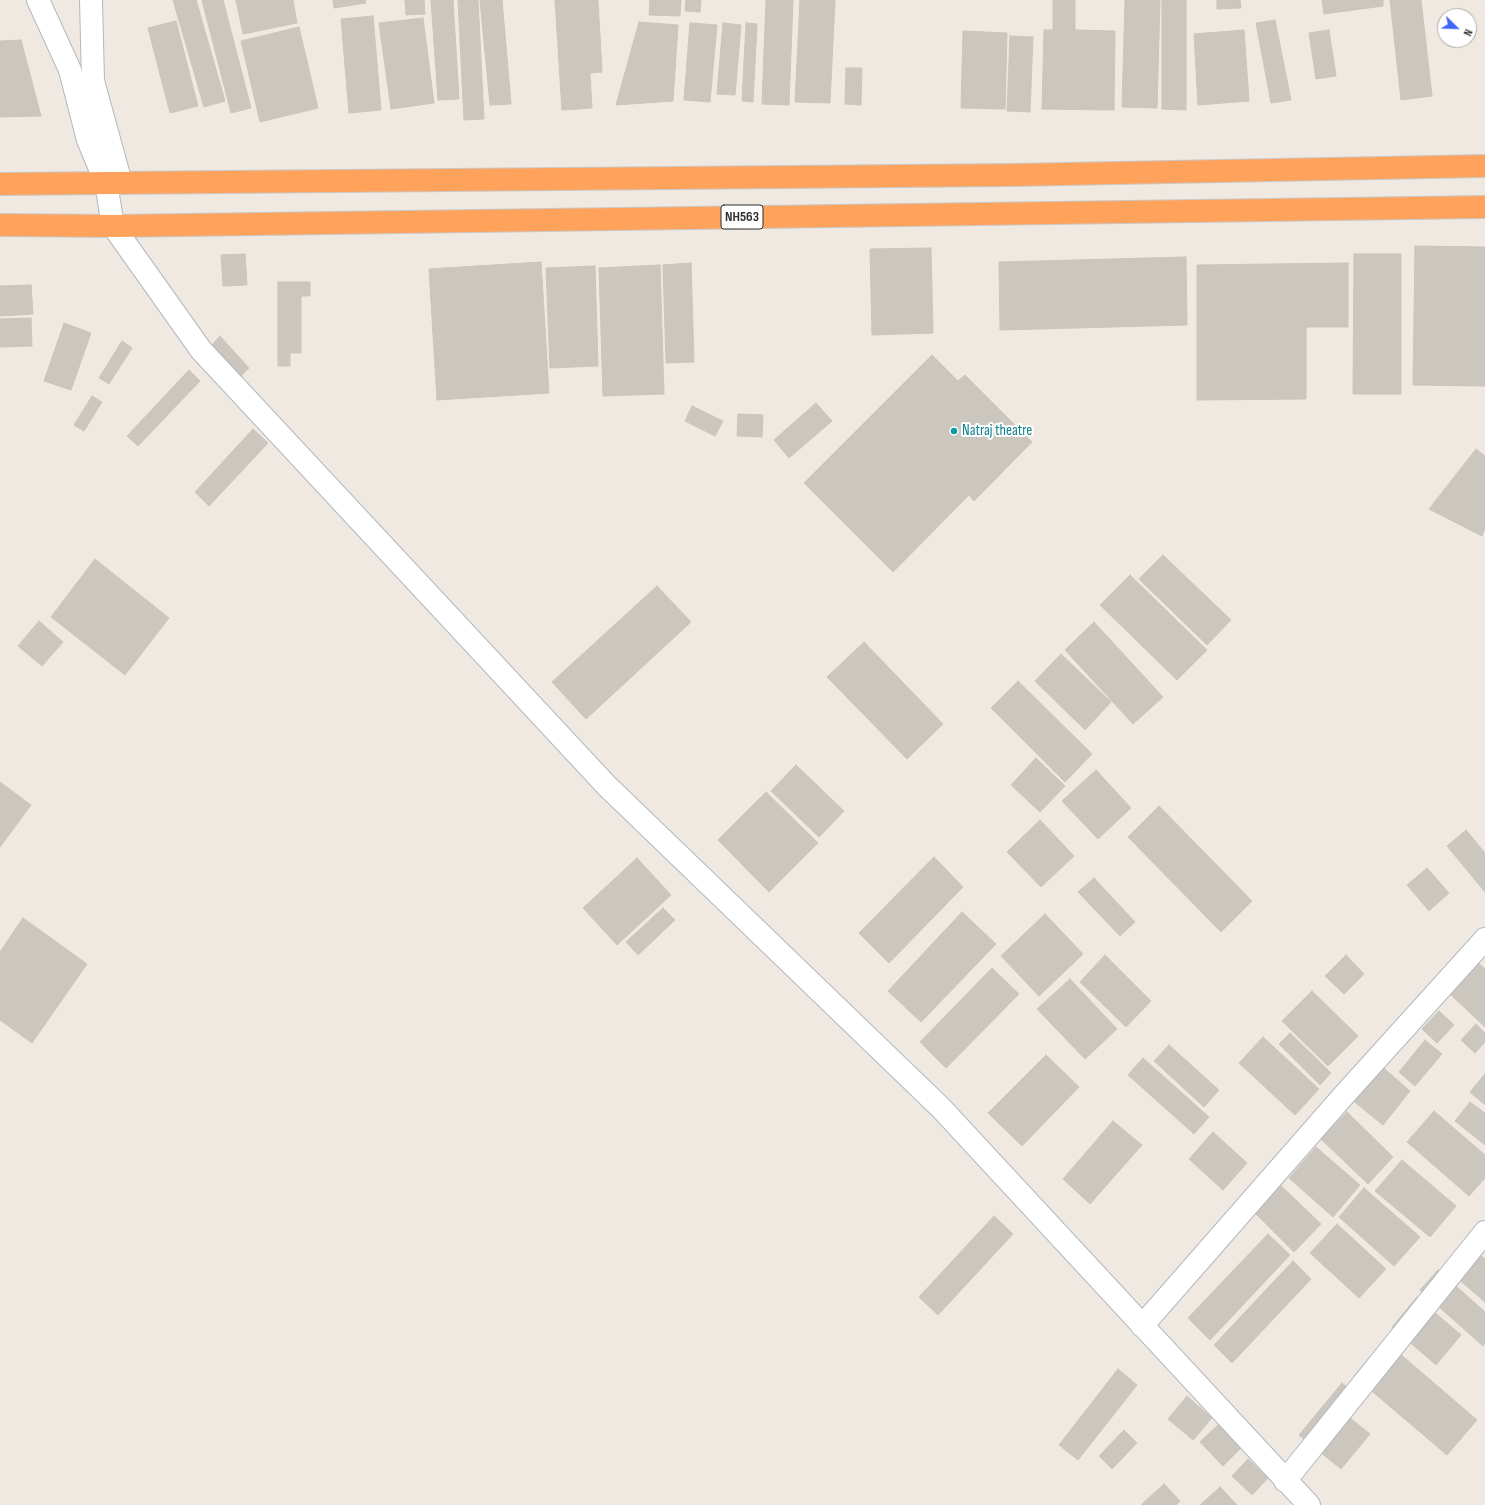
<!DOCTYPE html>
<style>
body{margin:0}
#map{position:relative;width:1485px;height:1505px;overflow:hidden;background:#efe9e1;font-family:"Sofia Sans Condensed",sans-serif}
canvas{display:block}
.north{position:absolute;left:1437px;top:8px;width:40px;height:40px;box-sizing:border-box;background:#fff;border:1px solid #ababab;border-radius:50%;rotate:113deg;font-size:11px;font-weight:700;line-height:16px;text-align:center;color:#2e2e2e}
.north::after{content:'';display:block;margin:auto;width:14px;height:18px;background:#4264fb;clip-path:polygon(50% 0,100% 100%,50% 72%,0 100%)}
</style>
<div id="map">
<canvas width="1485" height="1505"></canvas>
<div class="north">N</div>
</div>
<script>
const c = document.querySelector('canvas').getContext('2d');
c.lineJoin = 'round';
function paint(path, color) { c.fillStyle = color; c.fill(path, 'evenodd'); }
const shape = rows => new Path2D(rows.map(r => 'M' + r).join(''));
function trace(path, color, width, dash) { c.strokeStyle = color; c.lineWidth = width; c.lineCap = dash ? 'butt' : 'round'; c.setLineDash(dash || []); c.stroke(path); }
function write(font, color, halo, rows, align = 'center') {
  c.font = font + ' "Sofia Sans Condensed",sans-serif'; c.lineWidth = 4; c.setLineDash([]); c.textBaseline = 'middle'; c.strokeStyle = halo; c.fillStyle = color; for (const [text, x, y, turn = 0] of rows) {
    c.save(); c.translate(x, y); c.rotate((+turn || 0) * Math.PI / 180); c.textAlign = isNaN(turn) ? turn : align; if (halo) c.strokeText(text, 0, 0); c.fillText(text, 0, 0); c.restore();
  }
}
const building = shape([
 [173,0,196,0,225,101,204,107,173,0],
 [202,0,223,0,251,108,231,113,202,0],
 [236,0,293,0,297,23,243,34,236,0],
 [333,0,365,0,366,3,334,8,333,0],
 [405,0,424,0,425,14,406,15,405,0],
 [431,0,453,0,459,99,438,100,431,0],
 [458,0,478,0,484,119,464,120,458,0],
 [480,0,502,0,511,104,490,105,480,0],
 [555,0,598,0,602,72,590,73,592,108,562,110,555,0],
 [650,0,681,0,680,16,649,15,650,0],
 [686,0,701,0,700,12,685,11,686,0],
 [766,0,793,0,789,105,762,104,766,0],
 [800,0,835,0,830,103,795,102,800,0],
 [1053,0,1075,0,1075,30,1115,31,1114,110,1042,109,1044,30,1053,30,1053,0],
 [1125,0,1160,0,1157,108,1122,107,1125,0],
 [1162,0,1186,0,1186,110,1162,109,1162,0],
 [1217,0,1240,0,1241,8,1217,9,1217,0],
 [1322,0,1383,0,1383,6,1324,14,1322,0],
 [1390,0,1421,0,1432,96,1401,100,1390,0],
 [373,16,381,110,349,113,341,19,373,16],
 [423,18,434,103,391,109,379,23,423,18],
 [1275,20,1291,100,1271,103,1256,23,1275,20],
 [176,21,198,106,170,113,148,28,176,21],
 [639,22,678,25,673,101,616,105,639,22],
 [690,23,717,25,710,102,684,100,690,23],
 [723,23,741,25,735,95,717,94,723,23],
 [746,23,757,24,753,102,742,101,746,23],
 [299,27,318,108,260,122,241,41,299,27],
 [1244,30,1249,101,1198,105,1194,34,1244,30],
 [1329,30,1336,76,1316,79,1309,33,1329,30],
 [963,31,1007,33,1005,109,961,108,963,31],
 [1010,36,1033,37,1030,112,1007,111,1010,36],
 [21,40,41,116,0,117,0,41,21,40],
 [846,68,862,68,861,105,845,104,846,68],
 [1415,246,1485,247,1485,386,1413,385,1415,246],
 [931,248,933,333,872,335,870,249,931,248],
 [245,254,247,285,223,286,221,255,245,254],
 [1354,254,1401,254,1401,394,1353,394,1354,254],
 [1186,257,1187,325,1000,330,999,262,1186,257],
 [541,262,549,393,437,400,429,269,541,262],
 [691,263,694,362,666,363,663,265,691,263],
 [1348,263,1348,327,1306,327,1306,399,1197,400,1197,265,1348,263],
 [660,265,664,394,603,396,599,268,660,265],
 [595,266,598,366,550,368,546,268,595,266],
 [278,282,310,282,310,296,301,296,301,353,290,353,290,366,278,366,278,282],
 [31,285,33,314,0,316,0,286,31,285],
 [31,318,32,346,0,347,0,319,31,318],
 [64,323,91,333,71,390,44,381,64,323],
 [220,336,249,368,240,377,211,346,220,336],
 [122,341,132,348,109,384,99,378,122,341],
 [932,355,958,381,965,375,1032,442,974,501,969,495,893,572,804,483,932,355],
 [189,370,200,381,138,446,127,436,189,370],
 [92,396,102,402,84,431,74,425,92,396],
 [816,403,832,421,789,458,774,440,816,403],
 [692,406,723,421,715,436,685,421,692,406],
 [738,414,763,415,762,437,737,436,738,414],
 [253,429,268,443,209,506,195,492,253,429],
 [1476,449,1485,456,1485,528,1482,536,1429,509,1476,449],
 [1163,555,1231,620,1207,645,1139,579,1163,555],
 [95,559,169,618,125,675,51,617,95,559],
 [1130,575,1207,650,1177,680,1100,605,1130,575],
 [657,586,691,622,586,719,552,682,657,586],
 [39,621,63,642,42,666,18,646,39,621],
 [1094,622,1163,697,1133,724,1065,650,1094,622],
 [864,642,943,724,907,759,827,677,864,642],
 [1061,654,1111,702,1085,730,1035,681,1061,654],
 [1018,681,1092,754,1065,782,991,708,1018,681],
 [1036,758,1065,786,1040,812,1011,785,1036,758],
 [796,765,844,811,819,837,771,791,796,765],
 [1096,770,1131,808,1098,839,1062,801,1096,770],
 [0,782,31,805,0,847,0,782],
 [766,792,818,843,769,892,718,840,766,792],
 [1159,806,1252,901,1221,932,1128,837,1159,806],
 [1040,820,1074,856,1041,887,1007,852,1040,820],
 [1466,830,1485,853,1485,892,1447,846,1466,830],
 [934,857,963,887,889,963,859,933,934,857],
 [637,858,671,895,617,945,583,908,637,858],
 [1427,868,1449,893,1429,911,1407,885,1427,868],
 [1094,878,1135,922,1120,936,1078,892,1094,878],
 [663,908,675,920,638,955,626,942,663,908],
 [962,912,996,944,921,1022,888,991,962,912],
 [1045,914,1083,954,1039,996,1001,956,1045,914],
 [23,918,87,964,32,1043,0,1020,0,952,23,918],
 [1105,955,1151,1001,1126,1027,1080,982,1105,955],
 [1346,955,1364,974,1344,994,1325,976,1346,955],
 [1477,962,1485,969,1485,1027,1449,993,1477,962],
 [992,968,1019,994,946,1068,920,1042,992,968],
 [1070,979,1117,1029,1085,1059,1037,1009,1070,979],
 [1312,991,1358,1036,1328,1066,1282,1021,1312,991],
 [1439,1011,1454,1025,1437,1043,1422,1029,1439,1011],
 [1476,1024,1485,1033,1485,1042,1475,1053,1461,1040,1476,1024],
 [1290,1033,1331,1073,1320,1085,1279,1044,1290,1033],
 [1263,1037,1319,1089,1295,1115,1239,1063,1263,1037],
 [1425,1040,1442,1054,1415,1086,1399,1072,1425,1040],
 [1169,1045,1219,1090,1204,1107,1154,1061,1169,1045],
 [1046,1055,1079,1087,1022,1146,988,1113,1046,1055],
 [1143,1058,1209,1117,1194,1134,1128,1075,1143,1058],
 [1379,1064,1410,1091,1383,1125,1351,1099,1379,1064],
 [1485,1074,1485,1105,1470,1092,1485,1074],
 [1470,1102,1485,1113,1485,1145,1455,1121,1470,1102],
 [1434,1111,1485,1155,1485,1178,1469,1196,1407,1142,1434,1111],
 [1347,1112,1393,1157,1368,1184,1321,1139,1347,1112],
 [1113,1121,1142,1145,1090,1204,1063,1179,1113,1121],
 [1213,1132,1247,1163,1223,1190,1189,1159,1213,1132],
 [1316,1147,1360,1185,1333,1217,1289,1178,1316,1147],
 [1402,1160,1456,1206,1430,1237,1375,1191,1402,1160],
 [1276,1181,1321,1224,1294,1252,1250,1208,1276,1181],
 [1364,1188,1420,1237,1394,1266,1339,1217,1364,1188],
 [994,1216,1013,1234,938,1315,919,1297,994,1216],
 [1337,1224,1386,1269,1359,1298,1310,1253,1337,1224],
 [1268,1234,1290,1255,1210,1340,1188,1318,1268,1234],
 [1470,1246,1485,1259,1485,1302,1449,1271,1470,1246],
 [1293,1261,1311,1279,1232,1363,1214,1345,1293,1261],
 [1438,1270,1485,1312,1485,1343,1483,1346,1420,1290,1438,1270],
 [1417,1297,1461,1335,1436,1365,1392,1327,1417,1297],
 [1384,1340,1477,1420,1447,1455,1354,1376,1384,1340],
 [1118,1369,1137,1385,1078,1460,1059,1445,1118,1369],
 [1342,1383,1358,1397,1344,1413,1370,1434,1341,1469,1299,1435,1342,1383],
 [1187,1396,1212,1418,1193,1440,1168,1419,1187,1396],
 [1218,1425,1241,1448,1223,1466,1200,1442,1218,1425],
 [1124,1430,1137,1443,1112,1469,1099,1456,1124,1430],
 [1248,1459,1268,1478,1252,1495,1232,1476,1248,1459],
 [1164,1484,1180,1501,1176,1505,1141,1505,1164,1484],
 [1220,1487,1237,1505,1200,1505,1220,1487]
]);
paint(building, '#cbc7bf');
trace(building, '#cbc5ba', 1);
const street = shape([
 [91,0,93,81,121,183],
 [113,226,201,350,607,786,941,1108,1309,1505],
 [1142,1326,1345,1094,1485,939],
 [1285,1481,1485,1232]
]);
const secondary = shape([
 [38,0,70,70,88,140,106,183,113,226]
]);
const highway = shape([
 [0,184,1012,175,1485,166],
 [0,225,113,226,1485,207]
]);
trace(street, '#b4b7c1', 24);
trace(secondary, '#b4b7c1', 24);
trace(highway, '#c9c9c9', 24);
trace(street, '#fff', 22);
trace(secondary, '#fff', 22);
trace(highway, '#ffa35c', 22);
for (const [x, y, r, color] of [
 [954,431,4,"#0f9aa8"]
]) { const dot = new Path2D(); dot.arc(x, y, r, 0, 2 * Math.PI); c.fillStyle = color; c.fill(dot); trace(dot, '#fff', 1.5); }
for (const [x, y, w] of [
 [742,217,42]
]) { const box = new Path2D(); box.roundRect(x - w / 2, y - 12, w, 24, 3); c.fillStyle = '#fff'; c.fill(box); trace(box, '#2e2e2e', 1); }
write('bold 14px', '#2e2e2e', null, [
 ["NH563",742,217]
]);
write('15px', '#0d838f', '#fff', [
 ["Natraj theatre",962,431]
], 'left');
</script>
